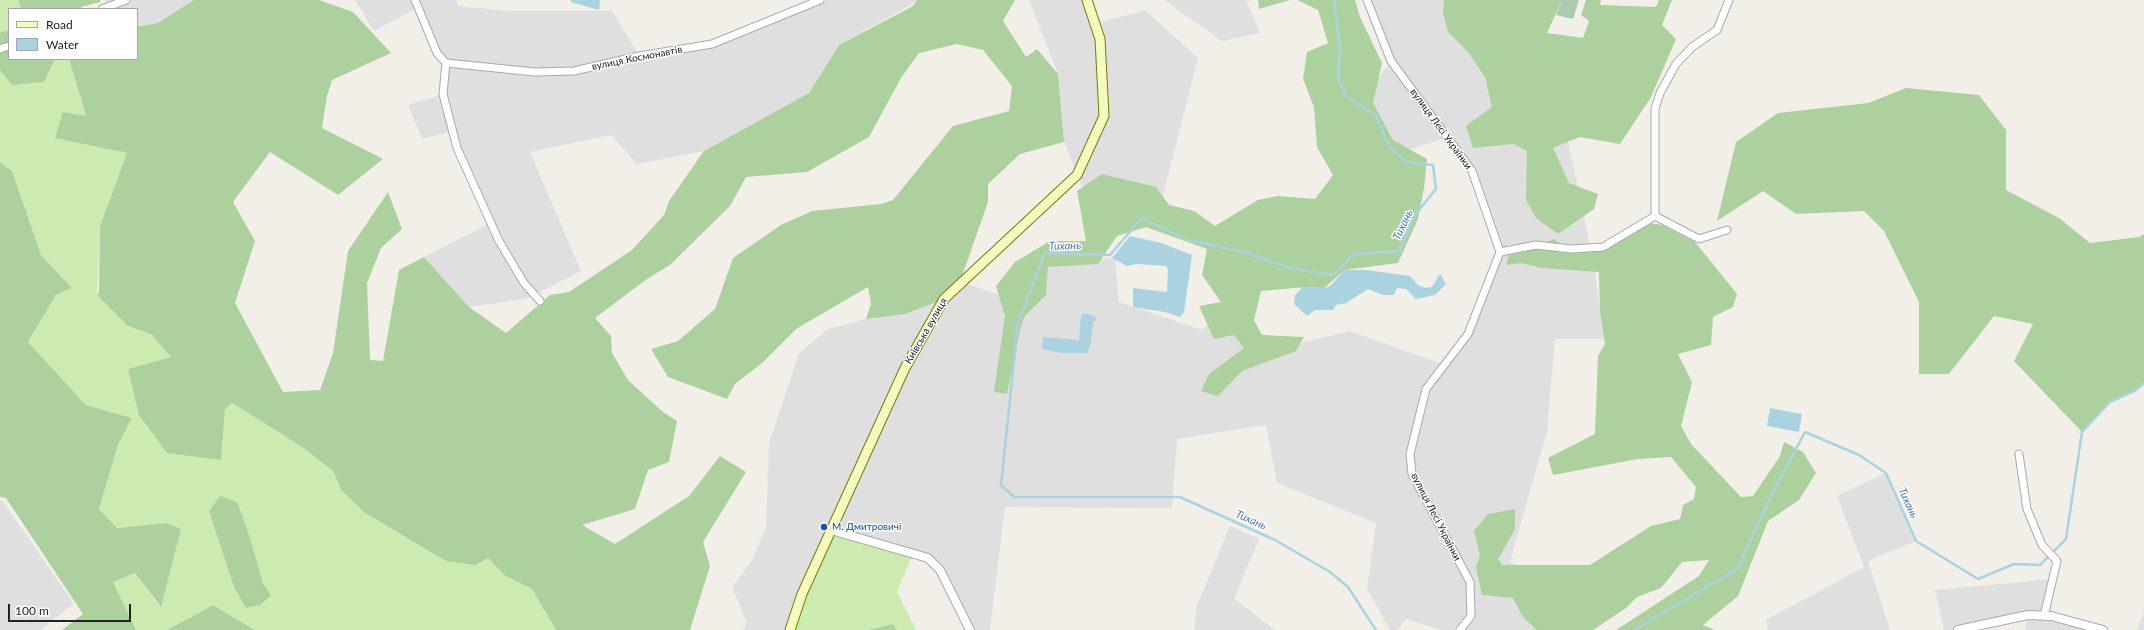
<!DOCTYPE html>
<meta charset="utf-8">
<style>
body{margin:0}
#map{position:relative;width:2144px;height:630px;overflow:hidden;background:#f2efe9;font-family:Lato,sans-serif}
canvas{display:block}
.legend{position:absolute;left:8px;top:8px;width:130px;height:52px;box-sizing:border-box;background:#fff;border:1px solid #a7a7a7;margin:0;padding:5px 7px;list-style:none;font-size:12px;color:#222}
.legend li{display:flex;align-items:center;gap:8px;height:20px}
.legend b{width:20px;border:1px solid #a7a7a7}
.scale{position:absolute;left:8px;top:604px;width:123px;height:18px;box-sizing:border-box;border:2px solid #222;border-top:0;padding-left:5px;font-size:12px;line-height:14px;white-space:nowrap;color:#222;-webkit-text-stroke:3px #fff;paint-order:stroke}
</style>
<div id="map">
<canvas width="2144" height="630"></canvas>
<ul class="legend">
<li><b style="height:5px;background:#f7fabf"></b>Road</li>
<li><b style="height:11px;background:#aad3df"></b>Water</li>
</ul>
<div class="scale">100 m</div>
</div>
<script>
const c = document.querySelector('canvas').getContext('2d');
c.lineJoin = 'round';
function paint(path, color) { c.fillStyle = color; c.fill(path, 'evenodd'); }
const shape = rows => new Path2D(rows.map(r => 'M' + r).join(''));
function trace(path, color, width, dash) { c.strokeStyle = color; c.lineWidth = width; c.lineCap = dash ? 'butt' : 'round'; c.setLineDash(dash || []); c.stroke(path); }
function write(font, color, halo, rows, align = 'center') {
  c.font = font + ' Lato,sans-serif'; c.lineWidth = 3; c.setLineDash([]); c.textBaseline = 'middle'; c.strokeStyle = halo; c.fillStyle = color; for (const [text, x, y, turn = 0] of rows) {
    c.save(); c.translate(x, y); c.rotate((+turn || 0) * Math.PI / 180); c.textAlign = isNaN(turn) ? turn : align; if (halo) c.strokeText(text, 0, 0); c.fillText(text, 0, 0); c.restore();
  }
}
paint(shape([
 [105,0,223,0,137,50,137,9,102,9,106,7],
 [355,0,456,0,458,6,509,11,612,11,639,55,712,44,820,0,916,0,914,3,839,45,809,93,704,151,637,164,611,135,530,152,581,271,526,299,469,307,424,257,490,223,453,131,422,139,408,105,443,94,446,63,437,53,418,7,374,31],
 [1029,0,1087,0,1095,24,1145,10,1198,58,1159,211,1087,199,1064,142,1058,74],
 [1164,0,1246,0,1260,33,1222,41],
 [1367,0,1481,0,1564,122,1594,264,1604,339,1555,339,1547,431,1510,562,1555,583,1541,630,1441,630,1406,619,1397,630,1390,630,1367,589,1376,523,1277,483,1266,425,1177,439,1172,508,1005,507,990,630,962,630,968,627,940,570,928,558,901,551,789,630,743,630,747,623,732,587,752,560,766,528,769,444,799,353,828,329,866,319,905,314,960,282,1025,303,1044,262,1115,258,1119,302,1202,330,1220,314,1264,352,1350,331,1445,365,1468,334,1500,252,1472,171,1447,137,1392,156,1362,101,1391,61],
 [1886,473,1916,541,1868,561,1890,630,1768,630,1766,620,1864,567,1837,496],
 [2,500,74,604,42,628,42,630,0,630,0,501],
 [1230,526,1259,539,1234,599,1275,630,1194,630,1197,606],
 [2053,579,2051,616,2103,630,2025,630,2027,616,1958,630,1944,630,1935,590],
 [2144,612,2144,630,2137,630]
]), '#e0dfdf');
paint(shape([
 [0,0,18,0,21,9,9,9,9,30,1,32,0,34],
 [55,59,69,59,86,117,127,153,100,226,97,295,128,326,151,334,171,357,128,369,221,460,225,409,232,403,302,447,333,471,341,490,365,513,446,561,488,558,504,575,532,589,556,630,255,630,213,605,167,630,136,630,113,582,135,573,160,607,166,523,117,528,99,509,118,445,132,418,86,405,28,342,56,295,72,288,41,255,12,171,0,162,0,70,9,81,44,82],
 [831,530,913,554,897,592,916,630,897,630,893,624,868,630,790,630]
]), '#cdebb0');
paint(shape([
 [18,0,100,0,100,2,81,7,82,9,21,9],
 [194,0,319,0,353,12,391,53,332,80,327,96,322,128,383,159,338,195,270,152,233,202,255,241,235,303,283,392,320,390,333,353,348,251,388,192,402,229,381,248,367,283,370,360,383,361,399,270,424,257,469,307,506,333,550,295,569,292,632,250,664,215,669,201,704,151,809,93,839,45,913,6,917,0,1015,0,1003,21,1026,57,1037,49,1058,74,1064,142,1020,154,988,184,988,202,960,282,944,299,905,314,866,319,871,304,868,287,796,329,762,363,735,384,727,399,668,377,651,349,678,341,715,309,733,258,781,225,812,211,881,204,893,200,953,126,1009,111,1012,86,983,50,957,44,919,53,901,78,869,137,807,172,746,177,730,206,670,265,647,279,595,318,611,336,612,353,628,380,663,412,677,421,669,462,648,470,635,509,582,525,615,544,689,496,720,456,746,472,703,542,710,566,690,630,556,630,532,589,504,575,488,558,475,565,446,561,365,513,341,490,333,471,302,447,232,403,225,409,221,460,167,453,139,415,128,369,171,357,151,334,128,326,97,295,99,292,100,226,127,153,55,138,63,112,86,116,69,59,137,59,137,27,158,23],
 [1258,0,1290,0,1259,9],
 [1297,0,1355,0,1360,17,1382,63,1373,103,1393,140,1427,159,1424,188,1418,219,1398,263,1345,270,1324,288,1306,287,1261,291,1254,320,1262,335,1304,337,1296,351,1242,371,1218,396,1201,391,1209,374,1244,348,1234,335,1214,339,1199,306,1221,302,1202,275,1207,249,1146,227,1117,236,1098,264,1048,267,1046,295,1025,316,1021,326,1007,394,994,392,1005,316,996,286,1015,262,1050,241,1086,241,1077,191,1102,174,1156,187,1169,205,1194,211,1215,226,1258,200,1278,196,1315,199,1333,175,1317,147,1314,107,1303,79,1307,52,1328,43,1318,10],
 [1444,0,1562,0,1547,33,1583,38,1589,21,1581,15,1586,0,1601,0,1600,5,1656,7,1659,0,1672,0,1662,25,1676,39,1651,97,1620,144,1580,137,1553,148,1569,183,1598,194,1594,209,1558,234,1536,218,1526,200,1527,151,1513,144,1473,148,1466,126,1492,107,1485,77,1468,52,1448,32,1443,13],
 [9,30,9,59,55,59,44,82,12,85,0,70,0,34,1,32],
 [1906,88,1979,95,2006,130,2006,190,2059,218,2090,243,2139,237,2144,234,2144,383,2136,390,2110,402,2082,432,2014,361,2033,324,1994,316,1949,374,1919,374,1919,302,1884,231,1864,211,1796,214,1763,191,1717,221,1736,142,1778,113,1868,103],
 [0,162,12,171,41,255,72,288,56,295,28,342,86,405,132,418,118,445,99,509,117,528,166,523,181,529,161,607,135,573,113,582,136,630,62,630,83,614,6,498,0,497],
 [1649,223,1662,225,1695,242,1737,294,1733,307,1713,317,1711,345,1678,354,1692,382,1681,426,1691,444,1741,497,1753,496,1780,456,1784,442,1803,452,1816,473,1799,500,1768,521,1738,596,1703,625,1715,630,1616,630,1699,576,1709,560,1682,562,1661,588,1637,597,1626,608,1593,630,1537,630,1523,617,1513,598,1482,595,1476,567,1480,555,1474,531,1488,514,1515,509,1515,529,1498,559,1502,565,1590,565,1651,526,1680,519,1683,505,1694,499,1696,487,1671,457,1638,459,1553,475,1548,458,1595,434,1598,356,1605,344,1600,312,1599,272,1541,268,1521,263,1506,265,1509,255,1532,250,1554,239,1571,254,1628,237],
 [220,496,237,502,250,538,263,584,271,595,260,605,246,608,234,587,209,511],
 [213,605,255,630,167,630],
 [893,624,897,630,868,630]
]), '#add19e');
paint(shape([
 [1562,0,1579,0,1573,19,1556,15]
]), '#aacbaf');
paint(shape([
 [571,0,600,0,599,10,571,2],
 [1130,236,1161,243,1192,255,1184,312,1180,317,1165,312,1133,307,1133,288,1167,292,1168,270,1166,266,1137,264,1127,266,1112,258],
 [1345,270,1367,270,1410,276,1418,285,1425,288,1432,287,1440,274,1446,284,1435,295,1416,299,1406,289,1397,288,1394,295,1383,295,1368,289,1346,303,1336,305,1333,310,1315,310,1307,316,1294,304,1295,295,1303,287,1324,288,1330,286],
 [1086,313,1096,317,1096,320,1093,323,1091,343,1087,353,1061,353,1042,349,1043,337,1079,340,1081,315],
 [1770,408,1802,414,1799,432,1767,426]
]), '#aad3df');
trace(shape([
 [1334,0,1340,49,1338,77,1346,96,1376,116,1390,148,1407,162,1433,165,1436,189,1414,216,1400,251,1354,254,1334,275,1289,268,1247,253,1185,239,1142,218,1110,255,1045,253,1018,323,1001,485,1014,497,1180,497,1275,540,1330,572,1348,587,1376,630],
 [1634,630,1737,569,1775,488,1805,432,1859,455,1886,473,1916,541,1978,579,2014,564,2040,565,2066,539,2082,432,2110,402,2136,390,2144,383]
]), '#aad3df', 2.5);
const minor = shape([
 [415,0,437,53,446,63,535,72,574,71,639,56,712,44,820,0],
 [1367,0,1391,61,1472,171,1500,252,1468,334,1426,389,1410,454,1412,474,1470,582,1471,616,1460,630],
 [102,9,126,0],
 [0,49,9,46],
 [446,63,443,94,457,148,499,241,524,283,540,301],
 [1655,216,1699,239,1727,230],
 [1500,252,1536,245,1571,249,1603,247,1655,216,1655,109,1660,93,1676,64,1692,47,1717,30,1729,0],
 [2019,454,2027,509,2042,545,2057,561,2044,616]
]);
const tertiary = shape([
 [831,530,928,558,940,570,970,630],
 [1958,630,2028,615,2051,616,2103,630]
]);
const secondary = shape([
 [790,630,802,594,905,368,944,299,1077,175,1104,116,1100,39,1087,0]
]);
trace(minor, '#a9a9a9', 9);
trace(tertiary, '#a9a9a9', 10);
trace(secondary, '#707d05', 11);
trace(minor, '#fff', 7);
trace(tertiary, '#fff', 8);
trace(secondary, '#f7fabf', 9);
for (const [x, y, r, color] of [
 [824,527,4,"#1a4fb4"]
]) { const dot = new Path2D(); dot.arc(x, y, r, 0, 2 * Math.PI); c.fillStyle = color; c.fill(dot); trace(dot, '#fff', 1.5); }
write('10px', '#222', '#fff', [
 ["вулиця Космонавтів",637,58,-11],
 ["вулиця Лесі Українки",1441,129,54],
 ["Київська вулиця",926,331,-60],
 ["вулиця Лесі Українки",1436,517,63]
]);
write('10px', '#164399', '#fff', [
 ["М. Дмитровичі",832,527]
], 'left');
write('italic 11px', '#4a7aab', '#fff', [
 ["Тихань",1403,225,-64],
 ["Тихань",1065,246,-1],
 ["Тихань",1908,503,66],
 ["Тихань",1251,520,24]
]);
</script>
